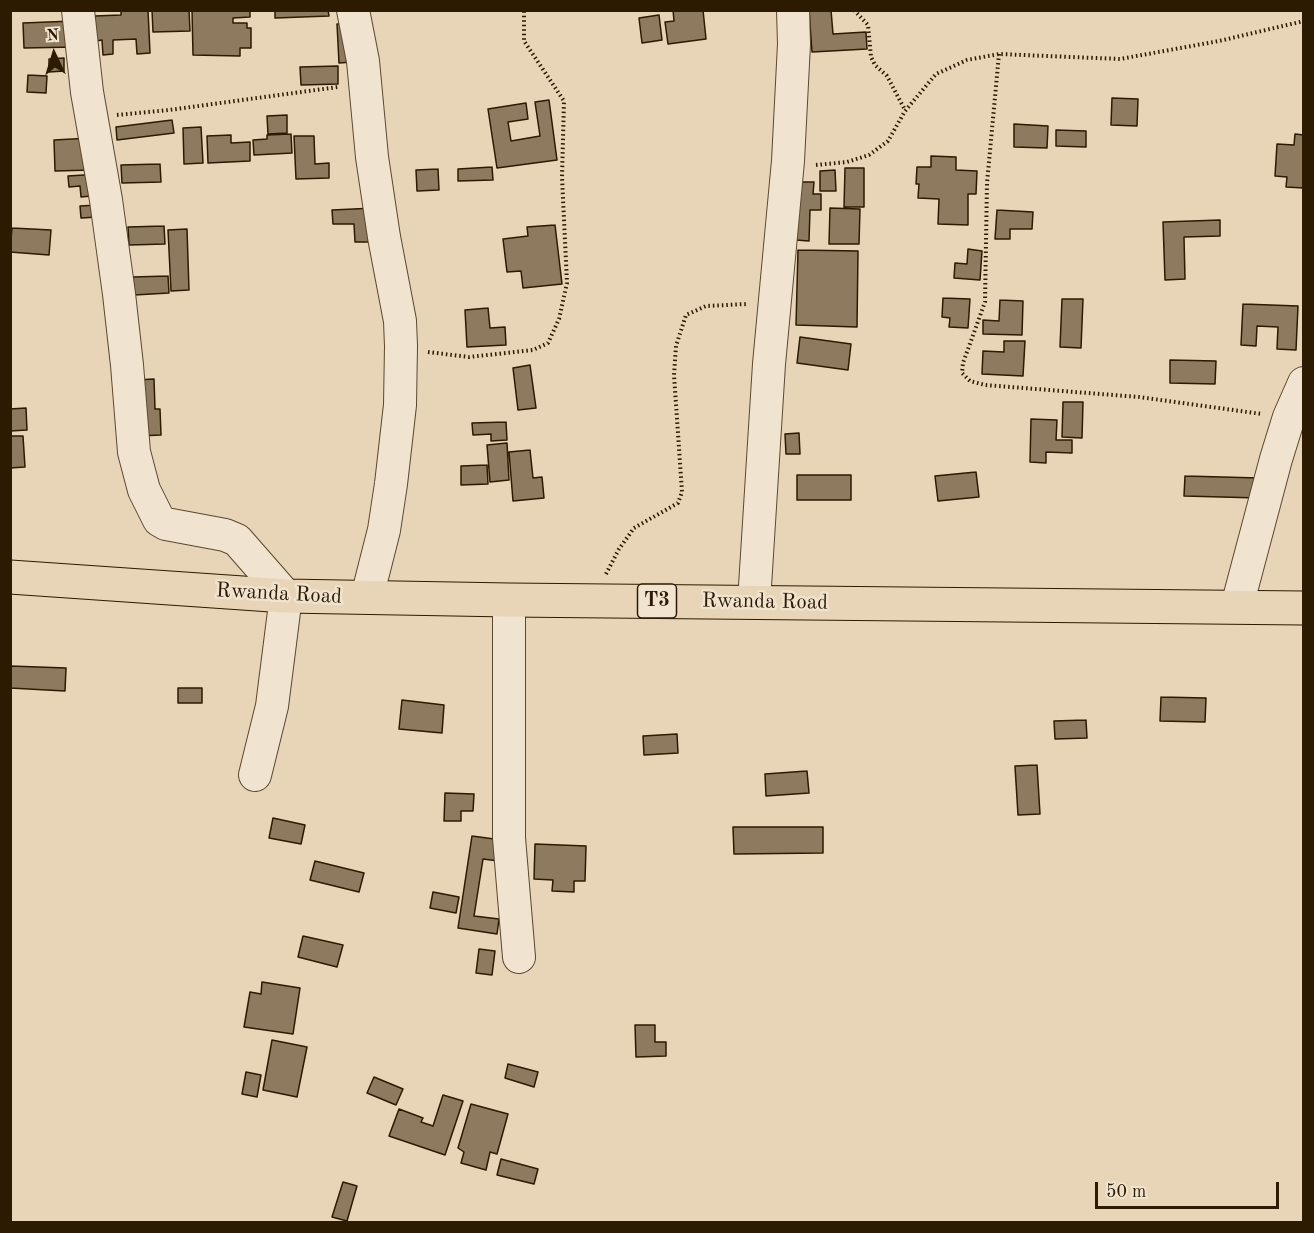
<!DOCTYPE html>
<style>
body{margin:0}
#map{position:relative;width:1314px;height:1233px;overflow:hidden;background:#e8d4b6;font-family:"Old Standard TT",serif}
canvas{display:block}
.frame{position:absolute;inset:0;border:12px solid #2c1a01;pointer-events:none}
.north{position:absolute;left:24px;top:24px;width:60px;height:60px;-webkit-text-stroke:4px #f0e3d0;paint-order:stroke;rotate:356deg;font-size:16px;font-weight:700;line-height:24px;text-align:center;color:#2c1a01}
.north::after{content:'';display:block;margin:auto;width:21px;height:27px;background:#2c1a01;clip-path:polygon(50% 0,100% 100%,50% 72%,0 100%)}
.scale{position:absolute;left:1095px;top:1182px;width:184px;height:27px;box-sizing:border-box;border:3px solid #2c1a01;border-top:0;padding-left:8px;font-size:18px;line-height:21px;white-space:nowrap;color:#2c1a01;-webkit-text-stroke:4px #f0e3d0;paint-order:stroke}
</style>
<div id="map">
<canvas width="1314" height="1233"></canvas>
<div class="frame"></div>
<div class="north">N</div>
<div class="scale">50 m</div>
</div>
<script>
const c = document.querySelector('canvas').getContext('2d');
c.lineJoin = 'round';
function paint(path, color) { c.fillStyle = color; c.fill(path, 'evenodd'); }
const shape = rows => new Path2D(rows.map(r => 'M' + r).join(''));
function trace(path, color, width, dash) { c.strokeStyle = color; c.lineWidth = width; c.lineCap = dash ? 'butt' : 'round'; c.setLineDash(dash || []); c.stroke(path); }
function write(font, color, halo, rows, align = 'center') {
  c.font = font + ' "Old Standard TT",serif'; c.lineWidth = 5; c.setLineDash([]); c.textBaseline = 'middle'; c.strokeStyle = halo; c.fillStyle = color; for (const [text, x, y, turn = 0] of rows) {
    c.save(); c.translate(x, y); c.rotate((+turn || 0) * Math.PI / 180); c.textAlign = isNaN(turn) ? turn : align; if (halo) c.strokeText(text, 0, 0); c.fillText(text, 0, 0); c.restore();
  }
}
const building = shape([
 [121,10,148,10,150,53,137,54,136,39,113,40,113,54,103,55,102,40,96,41,95,16,121,15,121,10],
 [152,10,189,10,190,31,153,32,152,10],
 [192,10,250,10,250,17,233,18,233,23,247,23,247,28,251,28,251,48,240,48,240,56,193,55,192,10],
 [275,10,328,10,329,16,275,18,275,10],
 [673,10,703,10,706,39,668,44,665,22,674,21,673,10],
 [809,10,831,10,833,34,866,32,867,49,812,52,809,10],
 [659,15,662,40,642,43,639,18,659,15],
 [74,21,75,47,24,48,23,23,74,21],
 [337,24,351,24,352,62,339,63,337,24],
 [64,58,64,71,49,72,49,59,64,58],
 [338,66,338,84,301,85,300,67,338,66],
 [28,75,47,76,46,93,27,92,28,75],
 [1112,98,1138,99,1137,126,1111,125,1112,98],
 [549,100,557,160,497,168,488,109,526,103,528,119,508,122,511,141,540,136,535,102,549,100],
 [287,115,287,133,268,134,267,116,287,115],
 [172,120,174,133,117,140,116,127,172,120],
 [1014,124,1048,126,1047,148,1014,147,1014,124],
 [201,127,203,163,184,164,183,128,201,127],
 [1056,130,1086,131,1086,147,1056,146,1056,130],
 [291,134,292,153,254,155,253,140,267,139,267,135,291,134],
 [1295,134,1304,135,1304,188,1286,187,1287,177,1275,176,1277,144,1294,145,1295,134],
 [231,135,231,143,250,142,250,161,208,163,207,136,231,135],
 [294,136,314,136,315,164,329,163,329,178,296,179,294,136],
 [91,138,92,170,55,171,54,140,91,138],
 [931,156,956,157,956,170,977,171,976,194,968,194,968,225,938,224,939,199,918,198,919,184,916,184,917,167,931,167,931,156],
 [160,164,161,182,122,183,121,165,160,164],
 [492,167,493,180,458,181,458,169,492,167],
 [845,168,864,168,864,207,844,207,845,168],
 [438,169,439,190,417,191,416,170,438,169],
 [835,170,836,191,820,191,820,171,835,170],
 [100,174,91,196,81,197,80,186,69,187,68,176,100,174],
 [797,182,814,182,813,194,821,194,821,210,810,210,809,241,796,240,797,182],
 [98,205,98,217,81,218,80,206,98,205],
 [375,208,376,242,355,242,354,224,333,224,332,210,375,208],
 [830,208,860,209,859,244,829,244,830,208],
 [997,210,1033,212,1032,229,1010,229,1010,239,995,239,997,210],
 [1220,220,1220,236,1184,237,1185,279,1165,280,1163,222,1220,220],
 [555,225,562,284,523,288,521,271,507,272,503,239,528,236,527,227,555,225],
 [164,226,165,244,129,245,128,227,164,226],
 [12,228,51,230,49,255,10,252,12,228],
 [187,229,189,290,171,291,168,230,187,229],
 [968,249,982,251,980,280,954,278,955,263,967,264,968,249],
 [798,250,858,251,857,327,796,325,798,250],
 [168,276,169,293,134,295,133,277,168,276],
 [943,298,970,299,968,328,949,327,950,318,942,317,943,298],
 [1062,299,1083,299,1081,348,1060,347,1062,299],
 [1000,300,1023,301,1022,335,983,334,983,320,999,321,1000,300],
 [1243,304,1298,306,1296,350,1277,349,1278,327,1257,326,1256,346,1241,345,1243,304],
 [488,308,490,328,505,327,506,345,467,347,465,310,488,308],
 [800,337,851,344,848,370,797,363,800,337],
 [1004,341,1025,341,1023,376,982,374,983,351,1004,352,1004,341],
 [1170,360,1216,361,1215,384,1170,383,1170,360],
 [530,365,536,408,518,410,513,368,530,365],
 [154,379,155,409,160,409,161,435,138,436,136,380,154,379],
 [1063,402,1083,402,1082,438,1062,437,1063,402],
 [26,408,27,430,10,431,10,409,26,408],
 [1031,419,1057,420,1056,440,1072,440,1072,453,1046,452,1046,463,1030,462,1031,419],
 [506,422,507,440,491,441,491,434,473,435,472,423,506,422],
 [799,433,800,454,786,454,785,434,799,433],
 [10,436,23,436,25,467,10,468,10,436],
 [507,443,509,480,490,482,487,445,507,443],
 [530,450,533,478,542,477,544,498,513,501,509,452,530,450],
 [487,465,488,484,461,485,461,466,487,465],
 [976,472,979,497,938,501,935,476,976,472],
 [797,475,851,475,851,500,797,500,797,475],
 [1185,476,1259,478,1259,498,1184,496,1185,476],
 [10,666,66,668,65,691,10,688,10,666],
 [178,688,202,688,202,703,178,703,178,688],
 [1161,697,1206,698,1205,722,1160,721,1161,697],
 [402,700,444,705,442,733,399,729,402,700],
 [1086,720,1087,738,1055,739,1054,721,1086,720],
 [677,734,678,753,644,755,643,736,677,734],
 [1037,765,1040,814,1018,815,1015,766,1037,765],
 [807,771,809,793,766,796,765,774,807,771],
 [445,793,474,794,473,811,461,811,461,821,444,821,445,793],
 [273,818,305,825,301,844,269,838,273,818],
 [733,827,823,827,823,853,734,854,733,827],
 [472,836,509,841,506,862,483,859,474,916,499,919,497,934,458,928,472,836],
 [535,844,586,846,585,881,574,881,574,892,552,891,553,880,534,879,535,844],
 [315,861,364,873,359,892,310,880,315,861],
 [433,892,459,897,456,913,430,908,433,892],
 [303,936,343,945,337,967,298,957,303,936],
 [479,949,495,951,492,975,476,973,479,949],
 [262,982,300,988,293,1034,244,1027,250,992,261,994,262,982],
 [635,1025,655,1025,655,1042,666,1042,666,1056,636,1057,635,1025],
 [272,1040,307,1047,297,1097,263,1090,272,1040],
 [508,1064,538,1072,534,1087,505,1078,508,1064],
 [246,1072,261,1075,257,1097,242,1094,246,1072],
 [374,1077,403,1089,396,1105,367,1093,374,1077],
 [443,1095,463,1101,445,1155,389,1136,399,1109,423,1118,421,1122,433,1126,443,1095],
 [471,1104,508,1114,497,1154,490,1152,486,1170,461,1163,464,1152,458,1148,471,1104],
 [501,1159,538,1169,534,1184,497,1175,501,1159],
 [343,1182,357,1186,347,1221,332,1217,343,1182]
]);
paint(building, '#8e7b5f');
trace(building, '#2c1a01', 1.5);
const minor = shape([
 [78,10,87,92,106,200,119,294,127,365,134,452,144,490,159,520,166,524,225,535,237,540,286,596,272,706,255,775],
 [353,10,363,61,372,157,384,237,400,321,401,346,400,405,391,484,384,530,367,597],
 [509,600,509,838,519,957],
 [754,602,769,364,788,161,794,44,793,10],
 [1237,606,1276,459,1289,417,1304,383]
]);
const highway = shape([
 [10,577,286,596,509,600,1304,608]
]);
trace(minor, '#5b482e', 34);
trace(highway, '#2c1a01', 35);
trace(shape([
 [854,10,868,25,871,57,875,65,887,76,905,110],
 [999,54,987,183,985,302,963,363,962,373,970,381,985,385,1139,397,1262,414],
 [117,115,169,110,338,87],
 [816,165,847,162,869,155,888,141,905,111,936,74,967,60,999,54,1120,59,1219,41,1304,21],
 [428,352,469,357,533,350,548,343,559,319,567,283,562,177,564,101,524,41,524,10],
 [606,574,619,549,634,528,678,503,682,492,674,375,676,346,686,315,706,306,747,304]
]), '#2c1a01', 4, [1.5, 3]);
trace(minor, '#f0e3d0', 32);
trace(highway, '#e8d4b6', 33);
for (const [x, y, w] of [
 [657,601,39]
]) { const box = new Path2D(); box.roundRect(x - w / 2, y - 17, w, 34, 4.5); c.fillStyle = '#f0e3d0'; c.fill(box); trace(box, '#2c1a01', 1.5); }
write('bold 20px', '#2c1a01', null, [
 ["T3",657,601]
]);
write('21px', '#2c1a01', '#f0e3d0', [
 ["Rwanda Road",279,594,3],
 ["Rwanda Road",765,602,1]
]);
</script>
